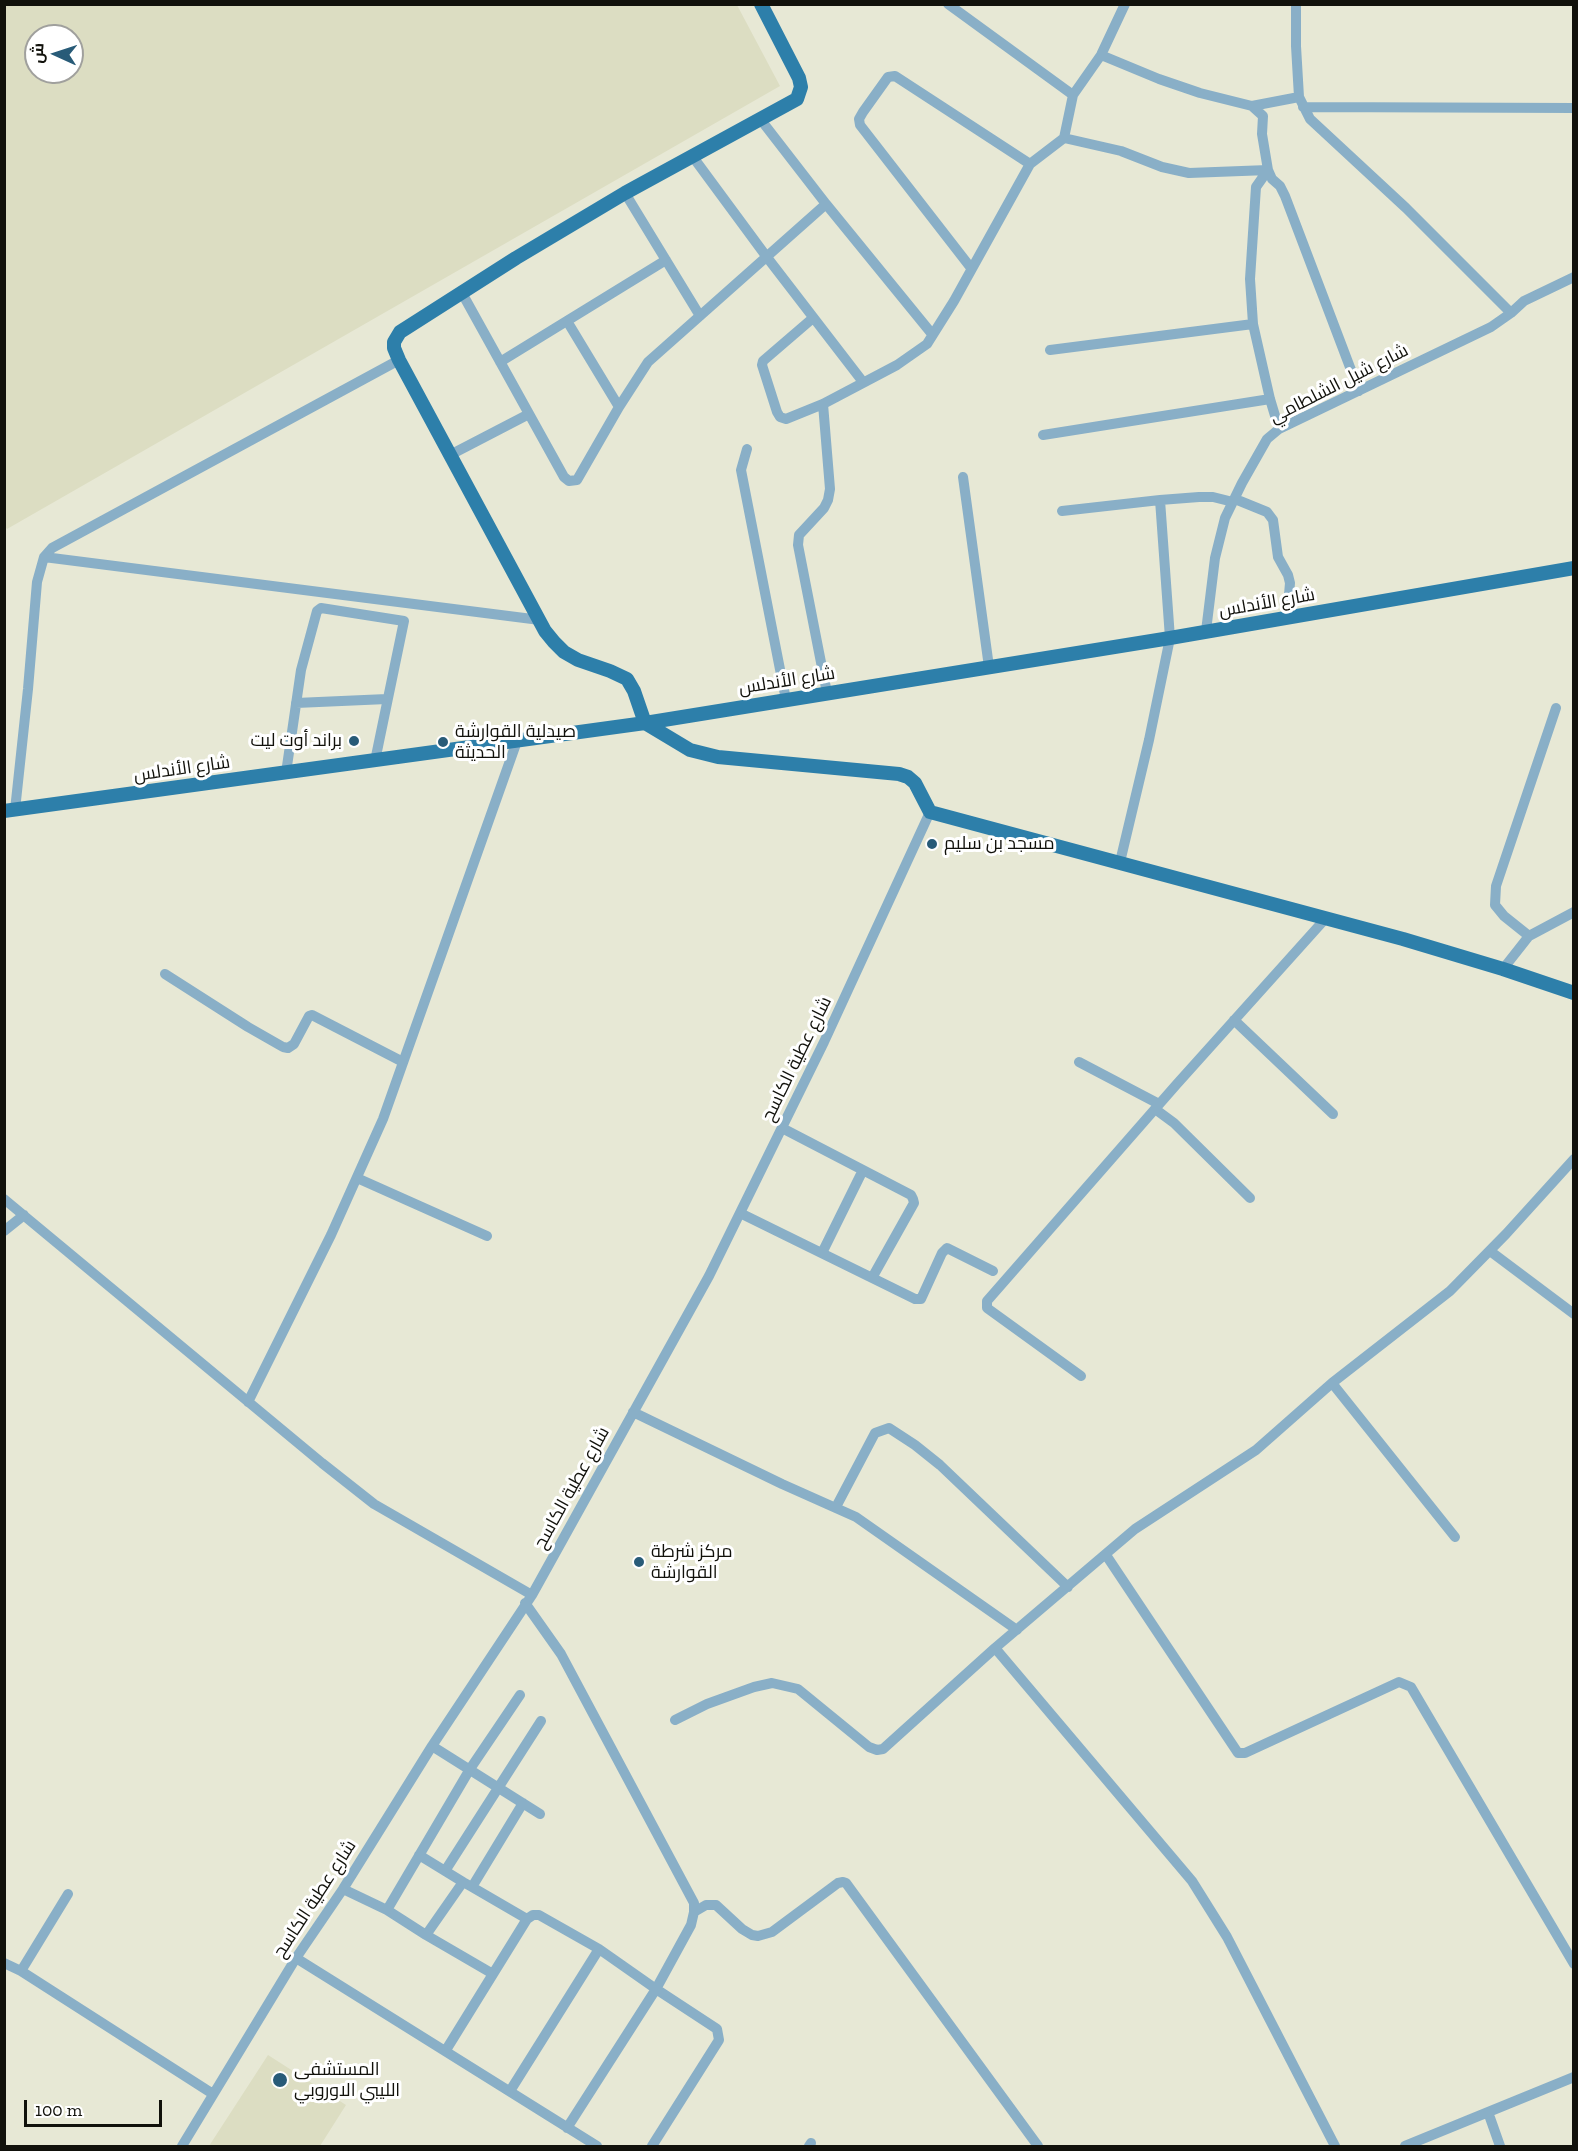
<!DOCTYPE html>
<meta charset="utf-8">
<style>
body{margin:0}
#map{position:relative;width:1578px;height:2151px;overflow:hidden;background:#e7e8d5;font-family:"Zilla Slab",Cairo,serif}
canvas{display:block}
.frame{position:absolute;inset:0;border:6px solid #11110b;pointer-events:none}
.north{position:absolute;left:24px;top:24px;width:60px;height:60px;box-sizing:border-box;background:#fff;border:2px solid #a0a09d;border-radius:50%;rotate:273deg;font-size:16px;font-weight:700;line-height:24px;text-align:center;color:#11110b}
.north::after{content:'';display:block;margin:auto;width:21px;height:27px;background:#285b78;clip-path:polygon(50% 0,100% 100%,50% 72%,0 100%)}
.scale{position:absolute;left:24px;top:2100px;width:138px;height:27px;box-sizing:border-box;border:3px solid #11110b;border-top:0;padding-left:8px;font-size:18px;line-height:21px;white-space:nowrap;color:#11110b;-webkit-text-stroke:4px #fff;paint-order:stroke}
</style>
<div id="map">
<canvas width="1578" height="2151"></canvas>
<div class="frame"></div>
<div class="north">ش</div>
<div class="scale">100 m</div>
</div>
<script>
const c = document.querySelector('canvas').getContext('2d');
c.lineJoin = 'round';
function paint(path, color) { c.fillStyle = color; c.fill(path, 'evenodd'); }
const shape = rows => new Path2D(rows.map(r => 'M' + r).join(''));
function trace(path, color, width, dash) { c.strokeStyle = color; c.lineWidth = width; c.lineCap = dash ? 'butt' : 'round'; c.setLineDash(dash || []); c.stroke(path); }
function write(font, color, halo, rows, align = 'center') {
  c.font = font + ' "Zilla Slab",Cairo,serif'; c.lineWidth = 6; c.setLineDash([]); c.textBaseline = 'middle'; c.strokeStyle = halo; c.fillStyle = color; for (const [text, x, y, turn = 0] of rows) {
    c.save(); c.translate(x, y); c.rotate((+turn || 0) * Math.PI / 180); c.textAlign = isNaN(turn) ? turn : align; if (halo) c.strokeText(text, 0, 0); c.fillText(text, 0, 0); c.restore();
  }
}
paint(shape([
 [4,5,737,5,780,86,7,529,4,525],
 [36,36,72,36,72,72,36,72],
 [268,2055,346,2105,320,2146,209,2146]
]), '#dcddc2');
trace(shape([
 [948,4,1073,95],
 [1296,4,1296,46,1299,97,1310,119,1406,208,1511,313],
 [1101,55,1159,79,1200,93,1252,106,1299,97],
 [1252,106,1263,116,1262,134,1268,170,1272,179,1280,186,1285,196,1359,391],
 [1303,107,1574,108],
 [761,120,826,204,932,334],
 [1064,138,1121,151,1162,167,1189,173,1268,170],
 [693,157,766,256,863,382],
 [1268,170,1256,187,1250,279,1253,324,1270,399,1279,429],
 [625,193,700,316],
 [971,268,860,125,859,119,863,112,888,77,895,76,1030,164],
 [462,293,564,477,569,481,577,480,619,407,648,362,826,204],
 [813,318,763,361,762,365,777,412,780,417,786,419,823,404,897,365,927,344,954,301,1030,164,1064,138,1073,95,1101,55,1125,4],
 [567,321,619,407],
 [1050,350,1253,324],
 [500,362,666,260],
 [823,404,830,489,828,500,824,508,799,535,798,545,827,693],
 [1043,435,1270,399],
 [747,449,741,470,786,700],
 [450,455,529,414],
 [963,477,989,667],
 [1235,499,1267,512,1273,520,1278,557,1288,575,1290,583,1287,618],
 [1062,511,1160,500,1199,497,1213,497,1233,502],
 [44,557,540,620],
 [1206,631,1215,558,1225,518,1242,483,1267,439,1279,429,1491,327,1511,313,1524,301,1574,277],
 [296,703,387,699],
 [286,773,301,670,317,611,321,608,404,621,375,761],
 [15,810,28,689,37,582,44,557,52,548,399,360],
 [1120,862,1149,740,1170,638,1160,500],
 [1529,936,1504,916,1495,905,1496,886,1556,708],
 [1503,969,1529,936,1574,912],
 [165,974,248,1027,283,1047,288,1048,294,1044,309,1016,312,1015,403,1062],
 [1234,1020,1333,1114],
 [1079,1062,1159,1104],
 [1155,1109,1174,1123,1250,1198],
 [782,1128,911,1195,913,1199,914,1203,872,1278],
 [357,1178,487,1236],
 [4,1199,322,1463,374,1504,532,1595],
 [740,1213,915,1299,921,1299,942,1253,947,1248,993,1271],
 [4,1231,24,1215],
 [1490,1251,1574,1314],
 [822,1253,863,1170],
 [1081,1376,987,1308,987,1301,1176,1085,1326,918],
 [1332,1383,1455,1537],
 [248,1402,331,1235,383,1119,517,741],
 [633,1412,782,1484,856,1517,1017,1630],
 [836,1507,875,1433,889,1428,915,1445,940,1465,1068,1587],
 [1106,1555,1238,1753,1245,1753,1399,1682,1411,1687,1574,1964],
 [525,1603,561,1654,694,1903,694,1912],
 [995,1648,1192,1881,1227,1937,1335,2146],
 [675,1720,707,1704,754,1687,772,1683,798,1689,869,1747,877,1750,883,1749,995,1648,1135,1529,1256,1450,1332,1383,1450,1291,1506,1234,1574,1159],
 [432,1746,540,1814],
 [419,1855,463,1882],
 [445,1871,541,1721],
 [472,1887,527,1919],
 [343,1889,387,1910,426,1935,493,1974,446,2050],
 [68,1894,21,1971,213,2094],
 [387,1910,470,1769,520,1695],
 [426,1935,463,1882,472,1887,523,1803],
 [296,1958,597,2146],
 [4,1963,21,1971],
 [493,1974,527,1919,533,1915,539,1915,599,1949,656,1989,717,2029,719,2040,652,2146],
 [510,2091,599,1949],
 [1488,2112,1500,2146],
 [567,2128,656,1989,691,1925,694,1912,706,1905,716,1905,742,1929,752,1935,758,1936,772,1932,838,1883,843,1882,846,1883,1038,2146],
 [182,2146,296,1958,343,1889,432,1746,532,1595,709,1276,824,1042,930,812],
 [809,2146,811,2143],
 [1405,2146,1574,2077]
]), '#89afc7', 10);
trace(shape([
 [761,4,799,78,801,87,797,99,625,193,516,258,400,332,394,342,394,348,399,360,545,631,554,642,564,652,578,660,610,671,627,679,634,691,645,723,690,750,718,757,899,774,908,777,915,783,930,812,1403,939,1503,969,1574,993],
 [4,811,645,723,1170,638,1574,568]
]), '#2d7faa', 14);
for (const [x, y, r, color] of [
 [354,741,6,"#285b78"],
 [443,742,6,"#285b78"],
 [932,844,6,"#285b78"],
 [639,1562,6,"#285b78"],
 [280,2080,8,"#285b78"]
]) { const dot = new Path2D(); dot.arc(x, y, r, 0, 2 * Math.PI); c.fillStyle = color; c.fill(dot); trace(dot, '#fff', 2); }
write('18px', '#11110b', '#fff', [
 ["شارع شيل الشلطامي",1339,384,-27],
 ["شارع الأندلس",1267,603,-10],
 ["شارع الأندلس",787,681,-9],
 ["شارع الأندلس",182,769,-8],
 ["شارع عطية الكاسح",797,1059,-64],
 ["شارع عطية الكاسح",572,1488,-61],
 ["شارع عطية الكاسح",315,1899,-57]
]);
write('18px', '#11110b', '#fff', [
 ["صيدلية القوارشة",455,732],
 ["الحديثة",455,753],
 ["براند أوت ليت",342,741,"right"],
 ["مسجد بن سليم",944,844],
 ["مركز شرطة",651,1552],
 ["القوارشة",651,1573],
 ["المستشفی",294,2070],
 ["الليبي الاوروبي",294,2091]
], 'left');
</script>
